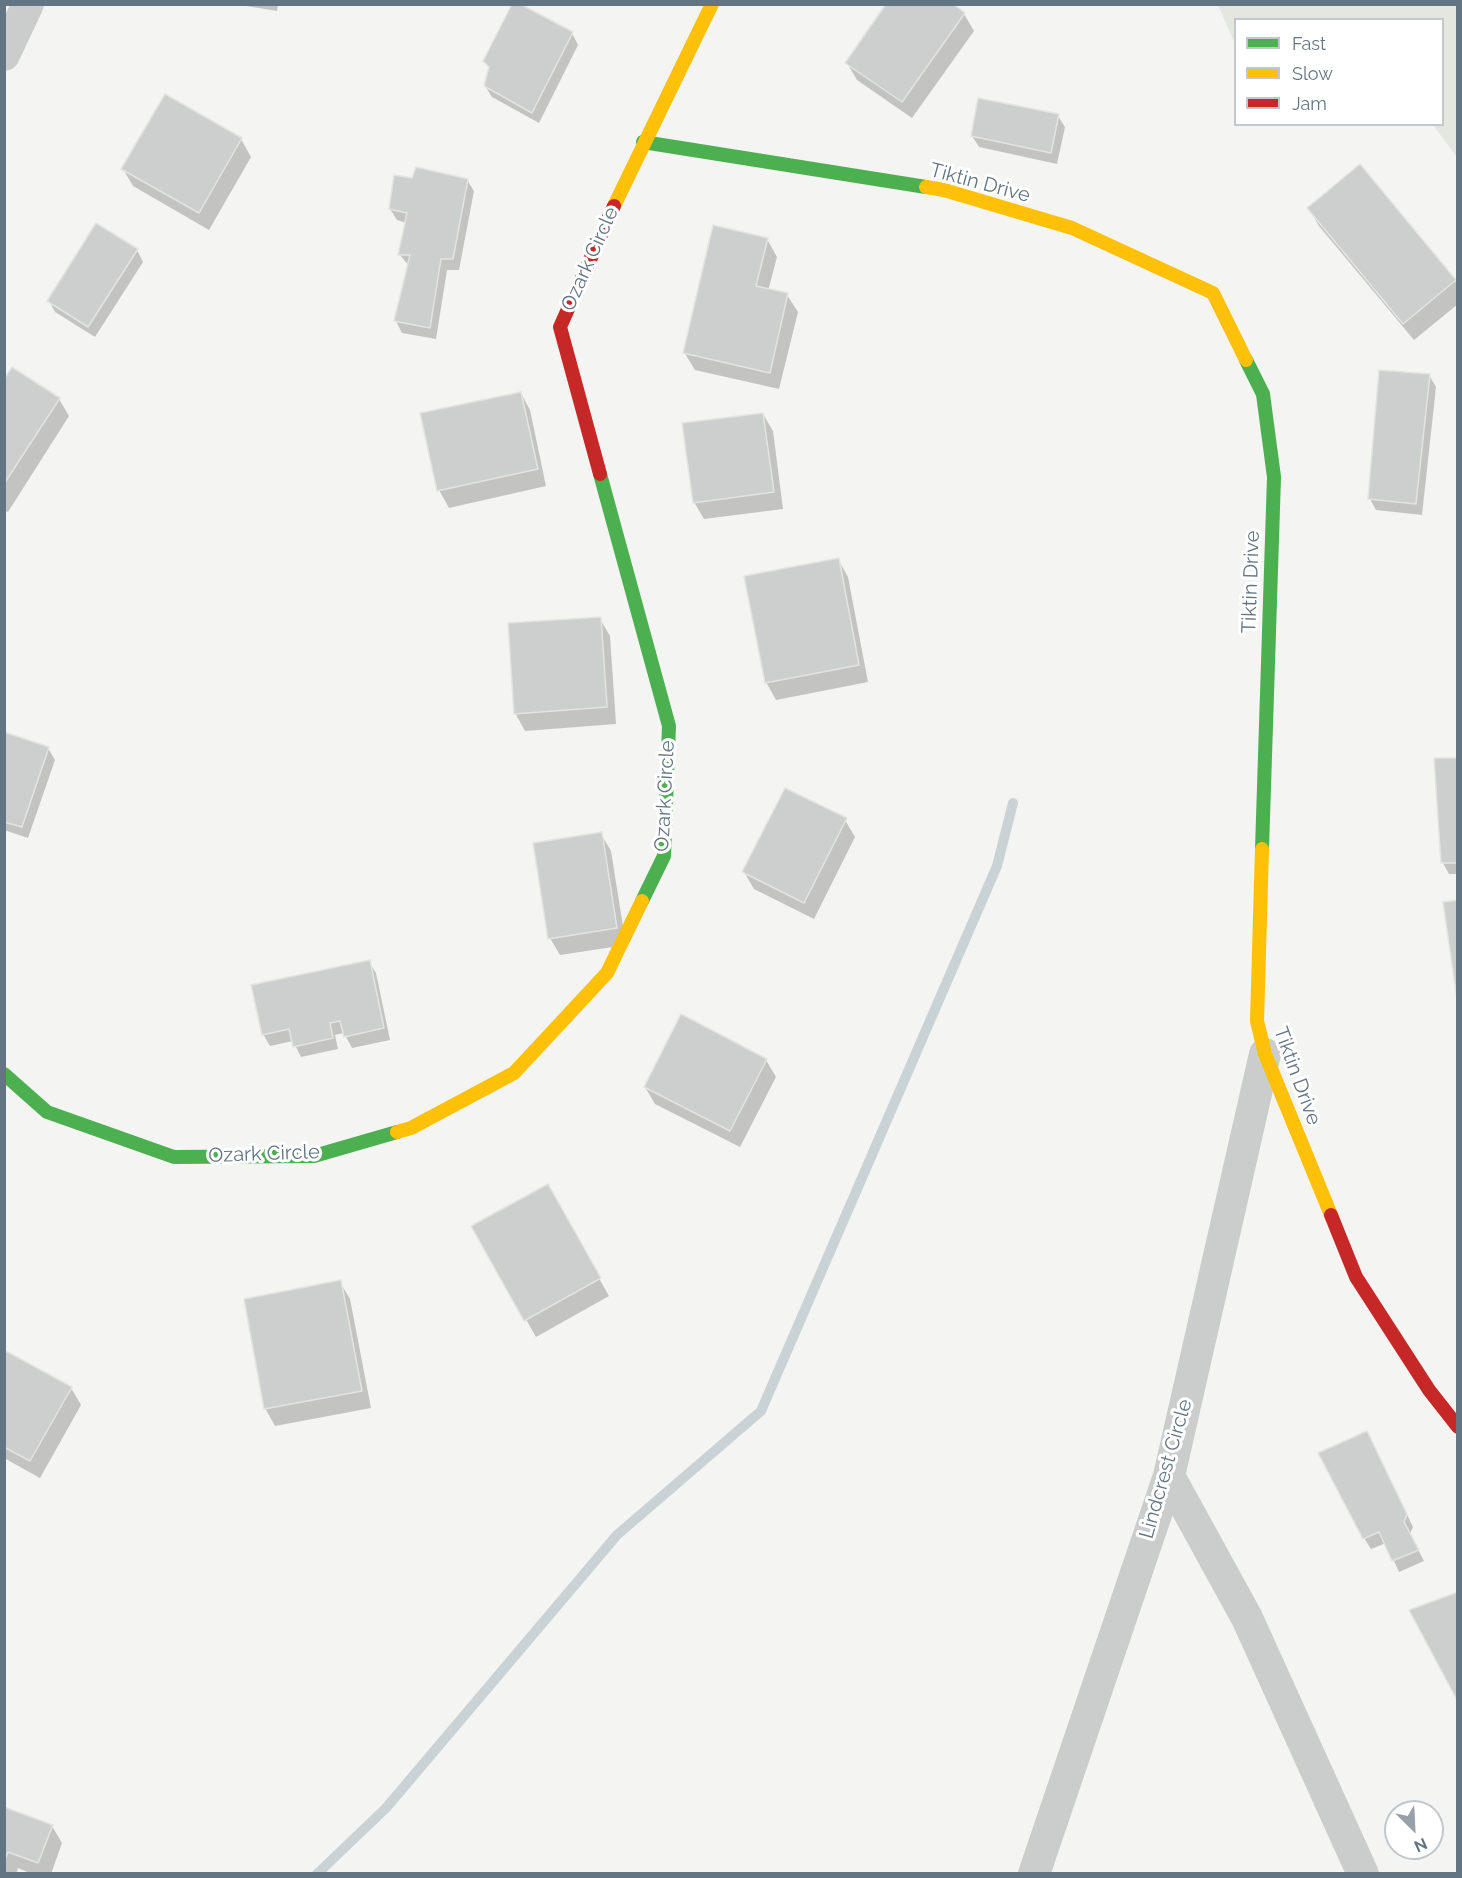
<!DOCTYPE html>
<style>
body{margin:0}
#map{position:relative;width:1462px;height:1878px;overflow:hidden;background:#f4f4f2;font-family:Raleway,sans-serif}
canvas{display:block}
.frame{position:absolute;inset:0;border:6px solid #637583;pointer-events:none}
.legend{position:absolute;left:1234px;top:18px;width:210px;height:108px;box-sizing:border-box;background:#fff;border:2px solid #c1c8cd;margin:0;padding:8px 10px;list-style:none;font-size:18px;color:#637583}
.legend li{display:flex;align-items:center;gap:12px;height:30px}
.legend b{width:30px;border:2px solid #c1c8cd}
.north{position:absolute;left:1384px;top:1800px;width:60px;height:60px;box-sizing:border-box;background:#fff;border:2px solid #c1c8cd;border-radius:50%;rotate:156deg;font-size:16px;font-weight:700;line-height:24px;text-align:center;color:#637583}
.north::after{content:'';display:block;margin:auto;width:21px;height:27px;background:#96a1aa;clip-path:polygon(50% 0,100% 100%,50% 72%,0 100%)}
</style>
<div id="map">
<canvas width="1462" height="1878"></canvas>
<div class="frame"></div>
<ul class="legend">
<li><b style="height:8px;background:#4caf50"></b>Fast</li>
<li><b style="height:8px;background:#ffc107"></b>Slow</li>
<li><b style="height:8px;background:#c62828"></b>Jam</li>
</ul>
<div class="north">N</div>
</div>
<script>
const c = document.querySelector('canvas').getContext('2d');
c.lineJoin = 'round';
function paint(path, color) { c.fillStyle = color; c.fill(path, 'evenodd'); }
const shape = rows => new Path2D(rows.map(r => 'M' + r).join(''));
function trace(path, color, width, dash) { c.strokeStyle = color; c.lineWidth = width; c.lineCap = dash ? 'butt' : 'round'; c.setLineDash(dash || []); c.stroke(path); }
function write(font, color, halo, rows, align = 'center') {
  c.font = font + ' Raleway,sans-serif'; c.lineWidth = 6; c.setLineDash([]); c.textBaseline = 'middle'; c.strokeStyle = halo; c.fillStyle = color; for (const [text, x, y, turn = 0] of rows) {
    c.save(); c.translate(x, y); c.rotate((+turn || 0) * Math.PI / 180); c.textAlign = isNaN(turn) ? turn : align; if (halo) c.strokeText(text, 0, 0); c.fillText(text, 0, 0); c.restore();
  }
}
paint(shape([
 [1218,5,1457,5,1457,157,1433,125,1442,124,1442,20,1236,20,1235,44]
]), '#e4e7e0');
paint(shape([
 [234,4,278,4,277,11],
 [964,14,974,31,912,118,857,80,847,63],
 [572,33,578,45,539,123,492,97,485,86,490,70,485,61],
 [1058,116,1065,127,1057,164,979,147,972,136],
 [241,139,251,157,209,230,133,186,123,169],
 [413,179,467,180,474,191,459,270,447,270,436,339,402,333,396,321,409,266,400,255,407,223,397,220,390,209],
 [1309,209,1455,281,1458,286,1458,304,1414,340,1319,226],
 [767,239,777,257,768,291,787,295,798,312,779,389,695,370,684,352],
 [137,250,143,262,95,337,55,312,49,301],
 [1429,375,1436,387,1422,515,1376,510,1370,499],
 [4,382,59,399,69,416,8,512,4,510],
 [521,393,530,410,546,486,449,508,439,490],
 [763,414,773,431,783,509,704,519,694,502],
 [838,559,848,577,868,682,776,700,766,682],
 [600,619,610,636,616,724,525,731,515,713],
 [4,734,48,748,55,760,28,838,4,830],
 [1458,760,1458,874,1449,874,1443,863],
 [845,820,855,837,814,919,754,889,744,872],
 [601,834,611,851,626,945,560,955,550,938],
 [369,962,376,973,390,1040,352,1048,344,1033,335,1035,338,1049,301,1057,293,1041,270,1046,263,1034],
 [766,1060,776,1077,740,1147,655,1104,645,1087],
 [547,1186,609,1296,536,1337,473,1226],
 [340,1282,350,1299,371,1408,275,1426,265,1408],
 [4,1351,71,1388,81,1405,40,1478,4,1458],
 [1373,1444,1413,1527,1410,1534,1424,1561,1399,1572,1386,1543,1371,1549,1364,1538],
 [4,1808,52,1826,62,1843,51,1874,32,1874,18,1868,16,1874,4,1874]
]), '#0003');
trace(shape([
 [317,1874,386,1808,617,1535,761,1411,997,866,1013,803]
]), '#c9d3d5', 10);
const building = shape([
 [512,4,520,4,573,32,532,113,484,86,489,67,483,61,512,4],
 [886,4,953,4,965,13,902,102,845,63,886,4],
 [165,94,242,138,199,213,121,169,165,94],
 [978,98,1059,114,1051,153,971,136,978,98],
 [1360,164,1456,280,1403,324,1307,208,1360,164],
 [416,167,468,179,453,259,441,259,430,328,394,321,410,255,398,255,407,213,389,209,394,175,412,178,416,167],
 [96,223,138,249,88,327,47,301,96,223],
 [713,225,768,238,756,286,788,293,770,373,683,353,713,225],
 [12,367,60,398,4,484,4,379,12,367],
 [1379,370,1430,374,1416,504,1368,499,1379,370],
 [521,392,538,469,437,491,420,413,521,392],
 [763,413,774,492,693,503,682,423,763,413],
 [839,558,859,665,765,683,744,576,839,558],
 [601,617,607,707,514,714,508,623,601,617],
 [4,732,49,747,22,827,4,822,4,732],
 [1434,758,1458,758,1458,863,1441,863,1434,758],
 [785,788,847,818,804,903,742,872,785,788],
 [602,832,617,928,548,939,533,843,602,832],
 [1458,900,1458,1006,1443,902,1458,900],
 [370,960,384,1028,344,1037,340,1021,330,1023,333,1038,293,1047,289,1029,262,1035,251,985,370,960],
 [681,1014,767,1059,730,1131,644,1087,681,1014],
 [548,1184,601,1278,524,1321,471,1226,548,1184],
 [341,1280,362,1391,264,1409,244,1299,341,1280],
 [4,1350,72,1387,30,1461,4,1447,4,1350],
 [1367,1431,1407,1514,1404,1522,1419,1550,1392,1561,1379,1532,1363,1539,1318,1453,1367,1431],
 [1458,1592,1458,1702,1409,1610,1458,1592],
 [4,1807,53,1825,38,1863,8,1852,4,1862,4,1807]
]);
paint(building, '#cdcfce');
trace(building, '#e3e3e2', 1.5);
trace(shape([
 [4,55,28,4],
 [1169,1476,1247,1618,1363,1874],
 [1034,1874,1169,1476,1265,1054]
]), '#cbcdcd', 32);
trace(shape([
 [643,142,926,187],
 [1246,360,1263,394,1274,477,1262,849],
 [600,474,669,726,664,856,642,901],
 [4,1074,47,1112,174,1157,314,1156,397,1132]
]), '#4caf50', 14);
trace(shape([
 [926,187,944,190,1072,228,1213,293,1246,360],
 [614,206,712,4],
 [1262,849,1257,1021,1265,1054,1331,1215],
 [397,1132,411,1128,514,1073,607,973,642,901]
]), '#ffc107', 14);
trace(shape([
 [600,474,560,327,614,206],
 [1331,1215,1356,1277,1429,1390,1458,1427]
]), '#c62828', 14);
write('20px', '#637583', '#fff', [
 ["Tiktin Drive",980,183,15],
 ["Ozark Circle",590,259,-66],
 ["Tiktin Drive",1251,582,-88],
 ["Ozark Circle",665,796,-87],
 ["Tiktin Drive",1297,1076,70],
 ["Ozark Circle",264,1154,-2],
 ["Lindcrest Circle",1166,1469,-74]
]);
</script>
